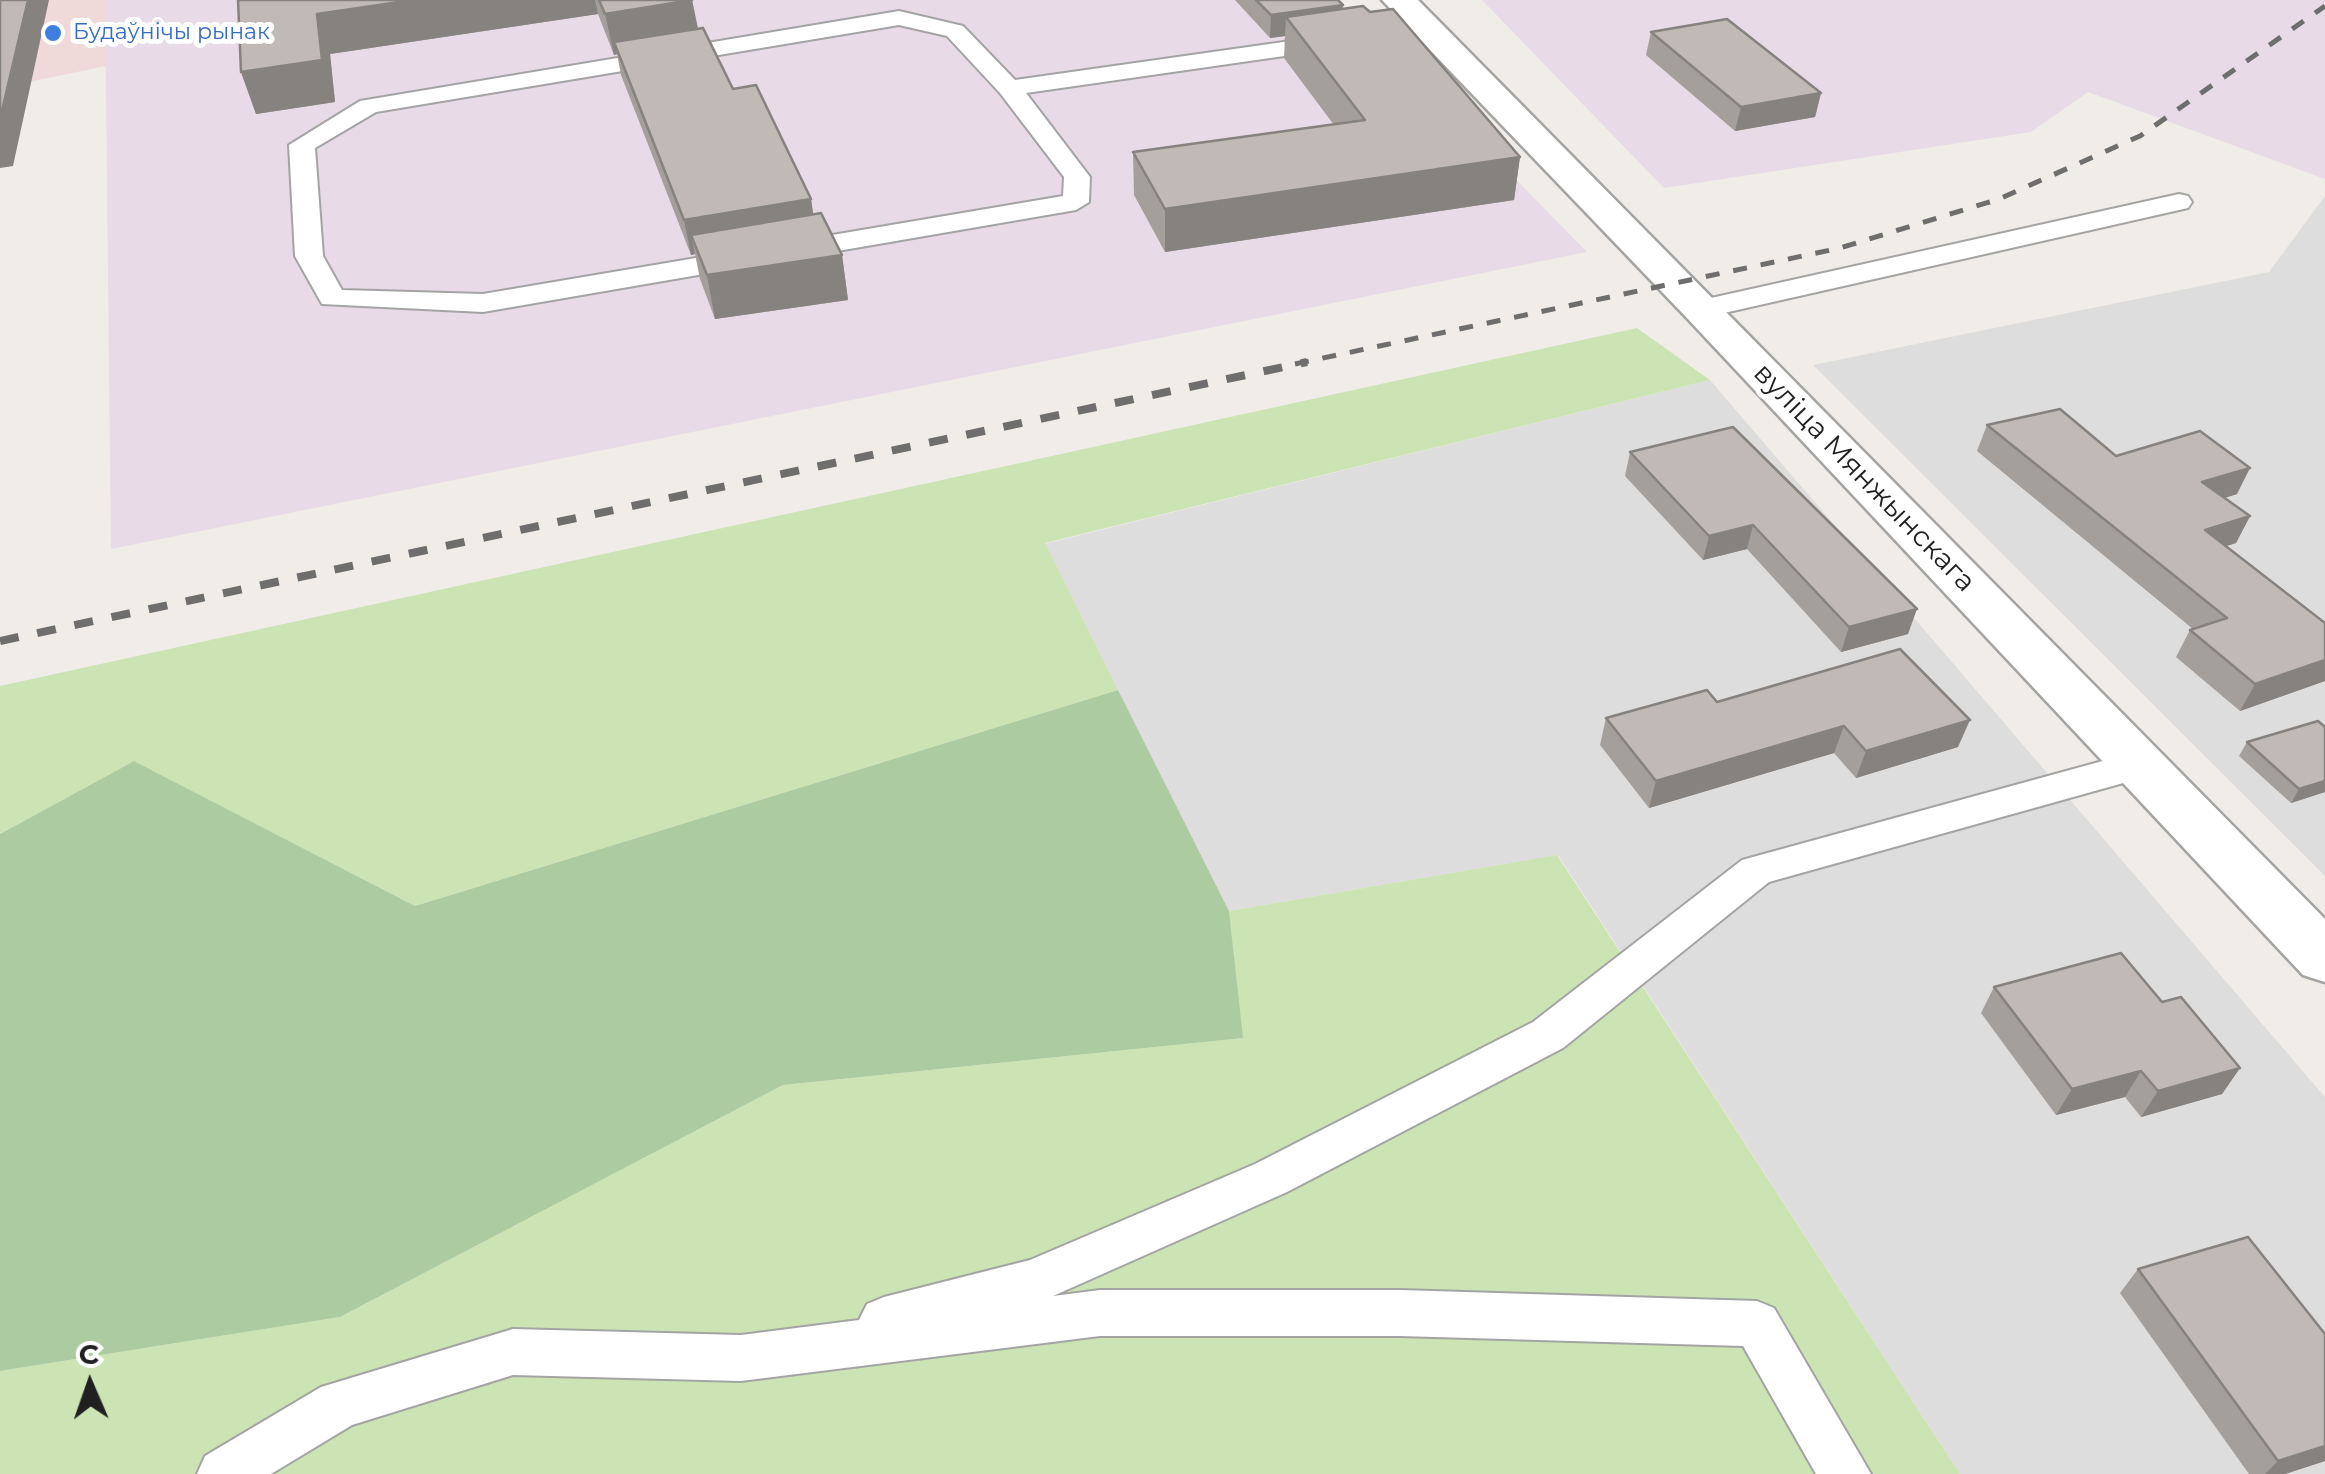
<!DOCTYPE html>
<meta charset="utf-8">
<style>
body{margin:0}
#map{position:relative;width:2325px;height:1474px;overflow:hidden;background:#f0ede8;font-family:Montserrat,sans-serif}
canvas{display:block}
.north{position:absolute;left:40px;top:1334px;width:100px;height:100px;-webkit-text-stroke:8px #fff;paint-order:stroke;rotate:358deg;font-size:28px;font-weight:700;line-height:40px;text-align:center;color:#202020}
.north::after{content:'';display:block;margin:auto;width:35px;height:45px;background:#202020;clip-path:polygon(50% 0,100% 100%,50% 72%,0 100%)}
</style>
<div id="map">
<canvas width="2325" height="1474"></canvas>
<div class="north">С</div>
</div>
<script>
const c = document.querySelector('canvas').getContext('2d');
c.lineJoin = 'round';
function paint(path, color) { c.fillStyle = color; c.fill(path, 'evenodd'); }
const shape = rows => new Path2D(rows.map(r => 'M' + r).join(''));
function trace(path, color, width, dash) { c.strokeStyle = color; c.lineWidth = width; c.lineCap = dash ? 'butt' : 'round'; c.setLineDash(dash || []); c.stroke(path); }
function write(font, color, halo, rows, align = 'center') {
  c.font = font + ' Montserrat,sans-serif'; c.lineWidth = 10; c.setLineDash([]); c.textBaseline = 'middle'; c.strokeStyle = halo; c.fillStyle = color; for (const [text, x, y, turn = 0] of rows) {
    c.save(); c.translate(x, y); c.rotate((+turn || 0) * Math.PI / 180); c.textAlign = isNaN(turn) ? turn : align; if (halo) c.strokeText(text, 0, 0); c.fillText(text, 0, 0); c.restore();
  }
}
paint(shape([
 [2325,196,2325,876,1813,365,2269,272],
 [1710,380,2325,1097,2325,1474,1960,1474,1558,855,1229,911,1044,544]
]), '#dedddd');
paint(shape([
 [0,0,105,0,106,66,0,88]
]), '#efdad9');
paint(shape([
 [105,0,1314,0,1389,50,1587,252,111,549],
 [1482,0,2325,0,2325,179,2088,92,2031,132,1664,188]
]), '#e8dae6');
paint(shape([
 [1637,328,1710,380,1045,543,1118,690,415,906,134,761,0,834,0,686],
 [1557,855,1960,1474,0,1474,0,1371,340,1317,783,1085,1242,1038,1229,911]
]), '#cce4b3');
paint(shape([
 [1118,690,1229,911,1243,1038,783,1085,340,1317,0,1371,0,834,134,761,415,906]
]), '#adcba1');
const lane = shape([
 [899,11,963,26,1015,80,1333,35,1345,42,1333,49,1026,93,1090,177,1089,202,1076,210,483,312,322,304,295,256,289,145,360,101,899,11],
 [899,25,947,36,1000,93,1064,177,1063,196,483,294,342,290,323,256,315,148,376,112,899,25],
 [2179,194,2188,196,2192,202,2188,208,1702,318,1692,315,1688,309,1692,303,1702,300,2179,194],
 [2139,751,2152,755,2158,765,2152,775,1769,882,1563,1048,1287,1192,1053,1296,1100,1290,1400,1290,1757,1301,1774,1308,1871,1474,1816,1474,1743,1346,1400,1336,1100,1336,741,1381,513,1375,352,1425,271,1474,197,1474,205,1456,321,1387,513,1329,741,1335,859,1320,867,1304,884,1297,1030,1260,1255,1164,1533,1022,1742,860,2139,751]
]);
const street = shape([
 [1382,0,1418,0,2325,919,2325,982,2303,975,1687,318,1382,0]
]);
trace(lane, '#a4a4a4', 4);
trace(street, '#a4a4a4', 5);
paint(lane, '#fff');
paint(street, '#fff');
trace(shape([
 [1295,364,1840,248,1999,199,2140,136,2325,6]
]), '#6e6e6e', 5, [14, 14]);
trace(shape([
 [0,641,1307,362]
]), '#6e6e6e', 8, [19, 19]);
paint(shape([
 [238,0,694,0,692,0,698,28,733,89,811,199,813,214,842,255,848,300,715,319,700,279,695,254,691,255,621,75,617,54,614,55,598,14,330,54,335,102,256,114,241,72],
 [1235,0,1338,0,1343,9,1520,157,1514,200,1165,252,1134,195,1133,152,1334,125,1284,58,1285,36,1270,38],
 [1651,32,1821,93,1815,117,1735,131,1646,55],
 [1987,425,2237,494,2224,498,2250,516,2236,543,2226,546,2325,660,2325,681,2240,711,2176,657,2190,630,2193,629,1977,451],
 [1733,427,1908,634,1841,652,1747,549,1703,560,1625,476,1630,452],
 [1717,702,1958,747,1856,778,1834,753,1649,808,1600,745,1606,718],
 [2325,727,2325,792,2291,803,2239,756,2247,742],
 [1994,987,2162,1002,2240,1068,2222,1094,2141,1117,2125,1097,2056,1115,1981,1013],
 [2138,1269,2325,1334,2325,1461,2285,1474,2249,1474,2120,1293]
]), '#a59f9c');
paint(shape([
 [28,0,49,0,13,166,0,168,0,119],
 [413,0,595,0,598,14,330,54,335,102,256,114,241,72,317,14],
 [692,0,700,40,614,42,617,54,614,55,605,14],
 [1343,5,1341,28,1286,17,1285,36,1270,38,1271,15],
 [1821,93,1815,117,1735,131,1741,107],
 [1520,157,1514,200,1165,252,1165,209],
 [811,199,816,234,691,235,695,254,691,255,684,220],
 [842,255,848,300,715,319,707,275],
 [2250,468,2237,494,2190,509,2202,482],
 [2250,516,2236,543,2192,557,2205,530],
 [1753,525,1747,549,1703,560,1709,536],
 [1917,609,1908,634,1841,652,1849,627],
 [2325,660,2325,681,2240,711,2255,684],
 [1970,720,1958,747,1856,778,1866,751],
 [1844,726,1834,753,1649,808,1656,781],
 [2325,781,2325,792,2291,803,2299,789],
 [2240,1068,2222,1094,2141,1117,2158,1091],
 [2141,1071,2125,1097,2056,1115,2072,1089],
 [2325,1446,2325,1461,2285,1474,2265,1474,2278,1461]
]), '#86827f');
const building = shape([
 [0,0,28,0,0,119,0,0],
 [238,0,413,0,317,14,322,60,241,72,238,0],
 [599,0,692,0,605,14,599,0],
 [1256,0,1338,0,1343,5,1271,15,1256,0],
 [1363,6,1370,12,1393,9,1520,157,1165,209,1133,152,1365,120,1286,17,1363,6],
 [1727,19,1821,93,1741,107,1651,32,1727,19],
 [703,28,733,89,756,85,811,199,684,220,614,42,703,28],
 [821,213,842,255,707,275,691,235,821,213],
 [2060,409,2116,456,2200,431,2250,468,2202,482,2250,516,2205,530,2325,623,2325,660,2255,684,2190,630,2227,618,1987,425,2060,409],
 [1733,427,1917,609,1849,627,1753,525,1709,536,1630,452,1733,427],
 [1900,649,1970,720,1866,751,1844,726,1656,781,1606,718,1707,690,1717,702,1900,649],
 [2318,721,2325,727,2325,781,2299,789,2247,742,2318,721],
 [2121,953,2162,1002,2181,997,2240,1068,2158,1091,2141,1071,2072,1089,1994,987,2121,953],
 [2248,1237,2325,1334,2325,1446,2278,1461,2138,1269,2248,1237]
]);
paint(building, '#c0b9b5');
trace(building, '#86827f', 2.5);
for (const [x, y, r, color] of [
 [53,33,10,"#3f7fe0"]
]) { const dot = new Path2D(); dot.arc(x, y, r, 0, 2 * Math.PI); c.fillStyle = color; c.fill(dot); trace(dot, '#fff', 4); }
write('22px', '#366cbe', '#fff', [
 ["Будаўнічы рынак",73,33]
], 'left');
write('28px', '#202020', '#fff', [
 ["вуліца Мянжынскага",1864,478,46]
]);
</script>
